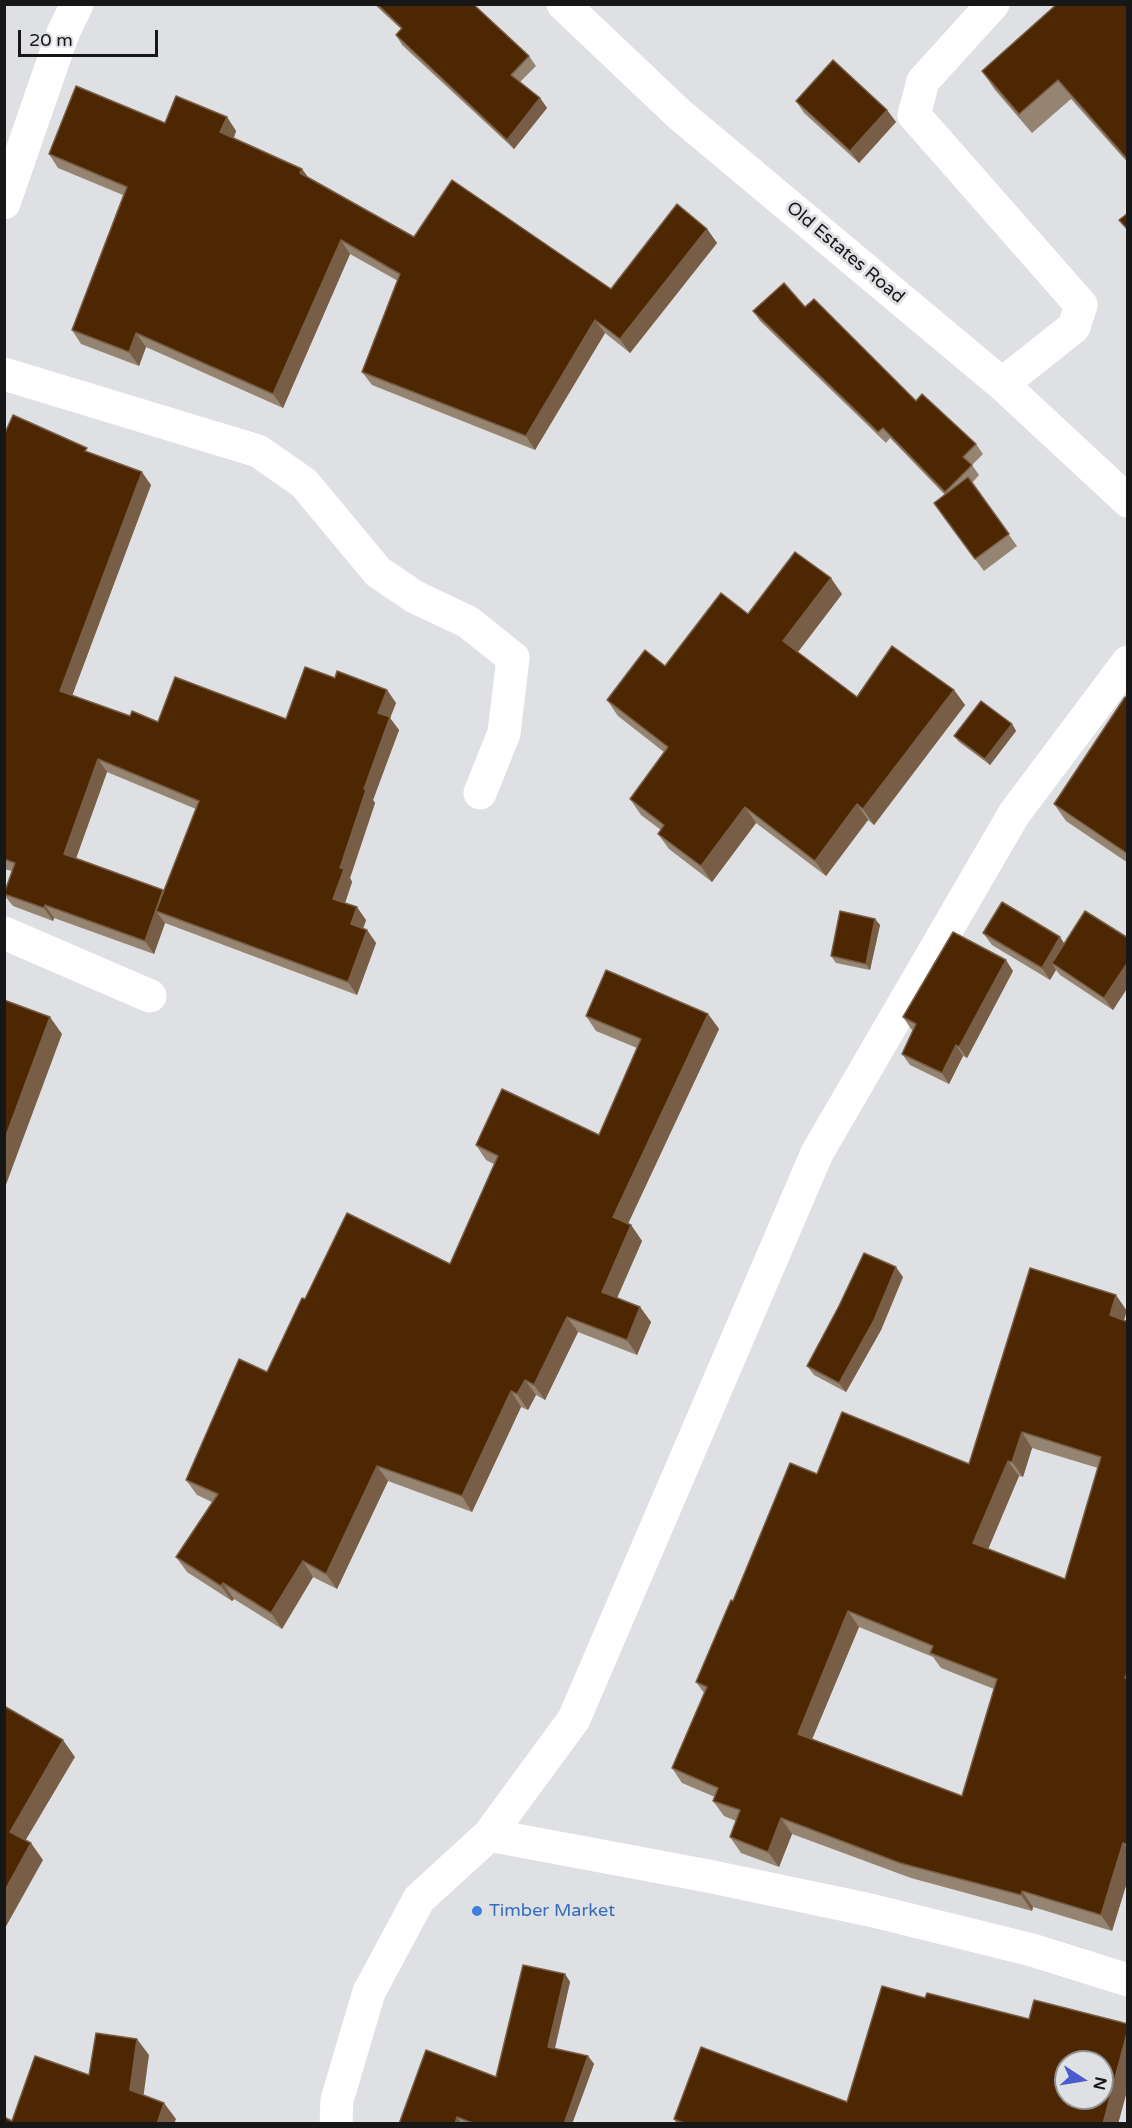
<!DOCTYPE html>
<style>
body{margin:0}
#map{position:relative;width:1132px;height:2128px;overflow:hidden;background:#dee0e3;font-family:"Varela Round",sans-serif}
canvas{display:block}
.frame{position:absolute;inset:0;border:6px solid #171718;pointer-events:none}
.north{position:absolute;left:1054px;top:2050px;width:60px;height:60px;box-sizing:border-box;background:#dee0e3;border:2px solid #8e9092;border-radius:50%;rotate:102deg;font-size:16px;font-weight:700;line-height:24px;text-align:center;color:#171718}
.north::after{content:'';display:block;margin:auto;width:21px;height:27px;background:#495bcf;clip-path:polygon(50% 0,100% 100%,50% 72%,0 100%)}
.scale{position:absolute;left:18px;top:30px;width:140px;height:27px;box-sizing:border-box;border:3px solid #171718;border-top:0;padding-left:8px;font-size:18px;line-height:21px;white-space:nowrap;color:#171718;-webkit-text-stroke:4px #dee0e3;paint-order:stroke}
</style>
<div id="map">
<canvas width="1132" height="2128"></canvas>
<div class="frame"></div>
<div class="north">N</div>
<div class="scale">20 m</div>
</div>
<script>
const c = document.querySelector('canvas').getContext('2d');
c.lineJoin = 'round';
const shape = rows => new Path2D(rows.map(r => 'M' + r).join(''));
function trace(path, color, width, dash) { c.strokeStyle = color; c.lineWidth = width; c.lineCap = dash ? 'butt' : 'round'; c.setLineDash(dash || []); c.stroke(path); }
function paint(path, color) { c.fillStyle = color; c.fill(path, 'evenodd'); }
function write(font, color, halo, rows, align = 'center') {
  c.font = font + ' "Varela Round",sans-serif'; c.lineWidth = 6; c.setLineDash([]); c.textBaseline = 'middle'; c.strokeStyle = halo; c.fillStyle = color; for (const [text, x, y, turn = 0] of rows) {
    c.save(); c.translate(x, y); c.rotate((+turn || 0) * Math.PI / 180); c.textAlign = isNaN(turn) ? turn : align; if (halo) c.strokeText(text, 0, 0); c.fillText(text, 0, 0); c.restore();
  }
}
trace(shape([
 [563,4,679,114,1002,384,1128,501],
 [993,4,923,81,914,115,1081,305,1074,327,1002,384],
 [4,203,63,33,77,4],
 [4,374,258,451,304,483,378,572,415,597,468,622,513,658,504,733,480,793],
 [4,933,150,996],
 [489,1835,708,1876,870,1910,1032,1950,1128,1980],
 [336,2124,337,2100,369,1992,419,1899,489,1835,574,1719,817,1153,1014,814,1128,662]
]), '#fff', 33);
paint(shape([
 [374,4,473,4,529,56,536,66,520,82,540,98,547,108,514,149,402,45,396,35,401,29],
 [1128,4,1128,163,1071,99,1032,133,995,90,982,71],
 [796,101,887,110,896,122,859,163,804,113],
 [227,117,236,131,234,138,302,169,308,177,414,237,611,289,707,229,717,243,630,353,605,333,535,450,372,385,362,372,398,281,350,254,283,408,146,347,139,366,81,344,72,330,123,195,58,168,49,154,165,123],
 [805,307,916,401,976,444,983,454,972,465,979,475,972,483,1017,546,984,571,942,515,945,495,890,438,886,443,760,321,753,311],
 [4,435,91,453,151,485,72,696,130,716,158,722,286,719,335,678,387,690,396,703,390,718,399,730,373,800,375,803,350,878,352,882,345,903,366,920,363,929,367,930,376,943,357,995,165,923,154,954,54,918,53,921,13,906,4,895,4,892,12,871,4,869],
 [107,772,196,809,164,891,163,890,76,858],
 [842,594,798,652,857,697,954,690,965,705,874,825,868,820,826,876,756,823,712,882,669,849,658,834,661,830,641,815,630,799,664,752,618,716,607,700,665,666,748,614],
 [1128,698,1128,863,1066,821,1054,804],
 [1012,724,1016,731,990,765,959,742,954,736],
 [875,919,880,925,870,970,836,963,831,956],
 [983,933,1064,944,1128,938,1128,987,1113,1010,1060,975,1056,970,1050,980,992,945],
 [1013,971,967,1058,963,1056,949,1084,910,1065,902,1054,913,1030,911,1029,903,1017],
 [708,1014,719,1029,628,1224,631,1225,642,1241,617,1298,640,1307,651,1322,637,1355,578,1332,545,1400,536,1395,528,1410,521,1407,472,1512,388,1481,337,1589,313,1577,282,1629,234,1599,232,1601,187,1572,176,1557,212,1502,197,1495,186,1480,267,1372,305,1299,450,1264,494,1164,486,1160,476,1145,599,1135,637,1048,596,1031,586,1016],
 [903,1277,881,1330,846,1392,814,1375,807,1366,839,1306],
 [1127,1311,1124,1320,1128,1322,1128,1879,1112,1931,1033,1907,1032,1911,911,1878,792,1834,779,1867,741,1853,730,1837,736,1821,724,1816,713,1801,715,1797,682,1783,672,1768,704,1693,696,1682,733,1601,817,1474,969,1464],
 [1032,1448,1098,1468,1065,1579,988,1549,1019,1476,1023,1477],
 [859,1627,933,1657,941,1668,994,1689,962,1796,812,1739],
 [565,1974,570,1982,555,2049,588,2056,594,2064,572,2124,399,2124,496,2077],
 [925,1998,1029,2019,1128,2024,1128,2087,1118,2124,677,2124,674,2119,847,2102]
]), '#968472');
paint(shape([
 [540,98,547,108,514,149,507,140],
 [887,110,896,122,859,163,850,151],
 [227,117,236,131,230,146,220,132],
 [302,169,312,183,300,173],
 [707,229,717,243,630,353,620,339],
 [341,240,350,254,283,408,273,394],
 [595,320,605,333,535,450,526,436],
 [136,333,146,347,139,366,129,352],
 [142,472,151,485,69,704,60,691],
 [831,578,842,594,794,657,783,641],
 [387,690,396,703,390,718,399,730,373,800,375,803,350,878,352,882,342,912,333,899,340,868,364,789,378,713],
 [954,690,965,705,874,825,863,809],
 [1012,724,1016,731,990,765,985,759],
 [98,759,107,772,73,867,64,854],
 [857,804,868,820,826,876,815,861],
 [745,807,756,823,712,882,701,866],
 [163,890,172,903,156,911,165,923,154,954,145,941],
 [45,905,54,918,53,921,44,908],
 [357,907,366,920,360,937,351,924],
 [875,919,880,925,870,970,866,964],
 [367,930,376,943,357,995,348,982],
 [1060,937,1068,949,1052,963,1056,970,1050,980,1042,968],
 [1006,960,1013,971,967,1058,959,1047],
 [1128,962,1128,987,1113,1010,1104,998],
 [708,1014,719,1029,624,1232,613,1217],
 [50,1017,62,1034,4,1190,4,1141],
 [956,1045,963,1056,949,1084,942,1073],
 [631,1225,642,1241,613,1307,602,1292],
 [896,1267,903,1277,881,1330,846,1392,839,1383],
 [1116,1295,1127,1311,1120,1331,1110,1315],
 [640,1307,651,1322,637,1355,627,1340],
 [567,1317,578,1332,545,1400,534,1385],
 [525,1380,536,1395,528,1410,517,1394],
 [511,1391,521,1407,472,1512,462,1496],
 [1022,1432,1032,1448,1023,1477,1012,1462],
 [1008,1461,1019,1476,984,1559,973,1543],
 [377,1466,388,1481,337,1589,326,1574],
 [303,1561,313,1577,282,1629,271,1613],
 [223,1583,234,1599,232,1601,221,1586],
 [848,1611,859,1627,808,1749,798,1734],
 [63,1740,75,1757,21,1848,10,1832],
 [781,1818,792,1834,779,1867,768,1852],
 [31,1843,43,1860,4,1930,4,1892],
 [1123,1843,1128,1849,1128,1879,1112,1931,1101,1915],
 [1022,1891,1033,1907,1032,1911,1021,1895],
 [565,1974,570,1982,553,2055,548,2047],
 [1128,2029,1128,2087,1118,2124,1103,2124],
 [137,2039,149,2055,142,2107,130,2090],
 [588,2056,594,2064,572,2124,564,2124],
 [164,2103,176,2119,174,2124,157,2124],
 [457,2117,462,2124,455,2124]
]), '#785e46');
const building = shape([
 [377,4,473,4,529,56,511,75,540,98,507,140,396,35,402,28,377,4],
 [1057,4,1128,4,1128,160,1058,80,1019,114,982,71,1057,4],
 [833,60,887,110,850,151,796,101,833,60],
 [76,86,165,123,176,96,227,117,220,132,302,169,300,173,414,237,452,180,611,289,677,204,707,229,620,339,595,320,526,436,362,372,400,274,341,240,273,394,136,333,129,352,72,330,127,187,49,154,76,86],
 [1128,213,1128,230,1119,220,1128,213],
 [784,283,805,307,814,299,916,401,922,394,976,444,963,457,972,465,945,492,883,428,878,432,753,311,784,283],
 [13,415,87,448,85,451,142,472,60,691,130,716,132,711,158,722,175,677,286,719,305,667,335,678,337,671,387,690,378,713,390,717,364,789,366,790,340,868,344,869,333,899,357,907,351,924,367,930,348,982,156,911,199,801,98,759,64,854,163,890,145,941,45,905,44,908,4,894,15,863,4,859,4,435,13,415],
 [968,477,1009,534,975,559,934,503,968,477],
 [795,552,831,578,783,641,857,697,892,646,954,690,863,809,857,804,815,861,745,807,701,866,658,834,664,825,630,799,668,747,607,700,645,650,665,666,721,593,748,614,795,552],
 [1125,697,1128,698,1128,854,1054,804,1125,697],
 [981,701,1012,724,985,759,954,736,981,701],
 [1002,902,1060,937,1042,968,983,933,1002,902],
 [840,911,875,919,866,964,831,956,840,911],
 [1085,911,1128,938,1128,962,1104,998,1052,963,1085,911],
 [953,932,1006,960,959,1047,956,1045,942,1073,902,1054,916,1024,903,1017,953,932],
 [606,970,708,1014,613,1217,631,1225,602,1292,640,1307,627,1340,567,1317,534,1385,525,1380,517,1394,511,1391,462,1496,377,1466,326,1574,303,1561,271,1613,223,1583,221,1586,176,1557,218,1494,186,1480,239,1359,267,1372,302,1298,305,1299,347,1213,450,1264,498,1156,476,1145,502,1089,599,1135,641,1039,586,1016,606,970],
 [4,1000,50,1017,4,1141,4,1000],
 [864,1253,896,1267,874,1320,839,1383,807,1366,839,1306,864,1253],
 [1030,1268,1116,1295,1110,1315,1128,1322,1128,1670,1125,1678,1128,1679,1128,1845,1123,1843,1101,1915,1022,1891,1021,1895,900,1863,781,1818,768,1852,730,1837,740,1810,713,1801,718,1788,672,1768,707,1687,696,1682,731,1600,733,1601,790,1463,817,1474,842,1412,969,1464,1030,1268],
 [1022,1432,1101,1457,1065,1579,973,1543,1008,1461,1012,1462,1022,1432],
 [848,1611,933,1646,930,1653,997,1679,962,1796,798,1734,848,1611],
 [4,1706,63,1740,10,1832,31,1843,4,1892,4,1706],
 [523,1965,565,1974,548,2047,588,2056,564,2124,475,2124,457,2117,455,2124,399,2124,426,2050,496,2077,523,1965],
 [882,1986,925,1998,927,1993,1029,2019,1034,2000,1128,2024,1128,2029,1103,2124,686,2124,674,2119,701,2047,847,2102,882,1986],
 [1066,2062,1102,2062,1102,2098,1066,2098,1066,2062],
 [96,2033,137,2039,130,2090,164,2103,157,2124,4,2124,4,2117,12,2121,35,2056,89,2075,96,2033]
]);
paint(building, '#4d2702');
trace(building, '#785e46', 1.5);
for (const [x, y, r, color] of [
 [477,1911,6,"#3f7fe0"]
]) { const dot = new Path2D(); dot.arc(x, y, r, 0, 2 * Math.PI); c.fillStyle = color; c.fill(dot); trace(dot, '#dee0e3', 2); }
write('18px', '#171718', '#dee0e3', [
 ["Old Estates Road",845,253,40]
]);
write('18px', '#366cbe', '#dee0e3', [
 ["Timber Market",489,1911]
], 'left');
</script>
